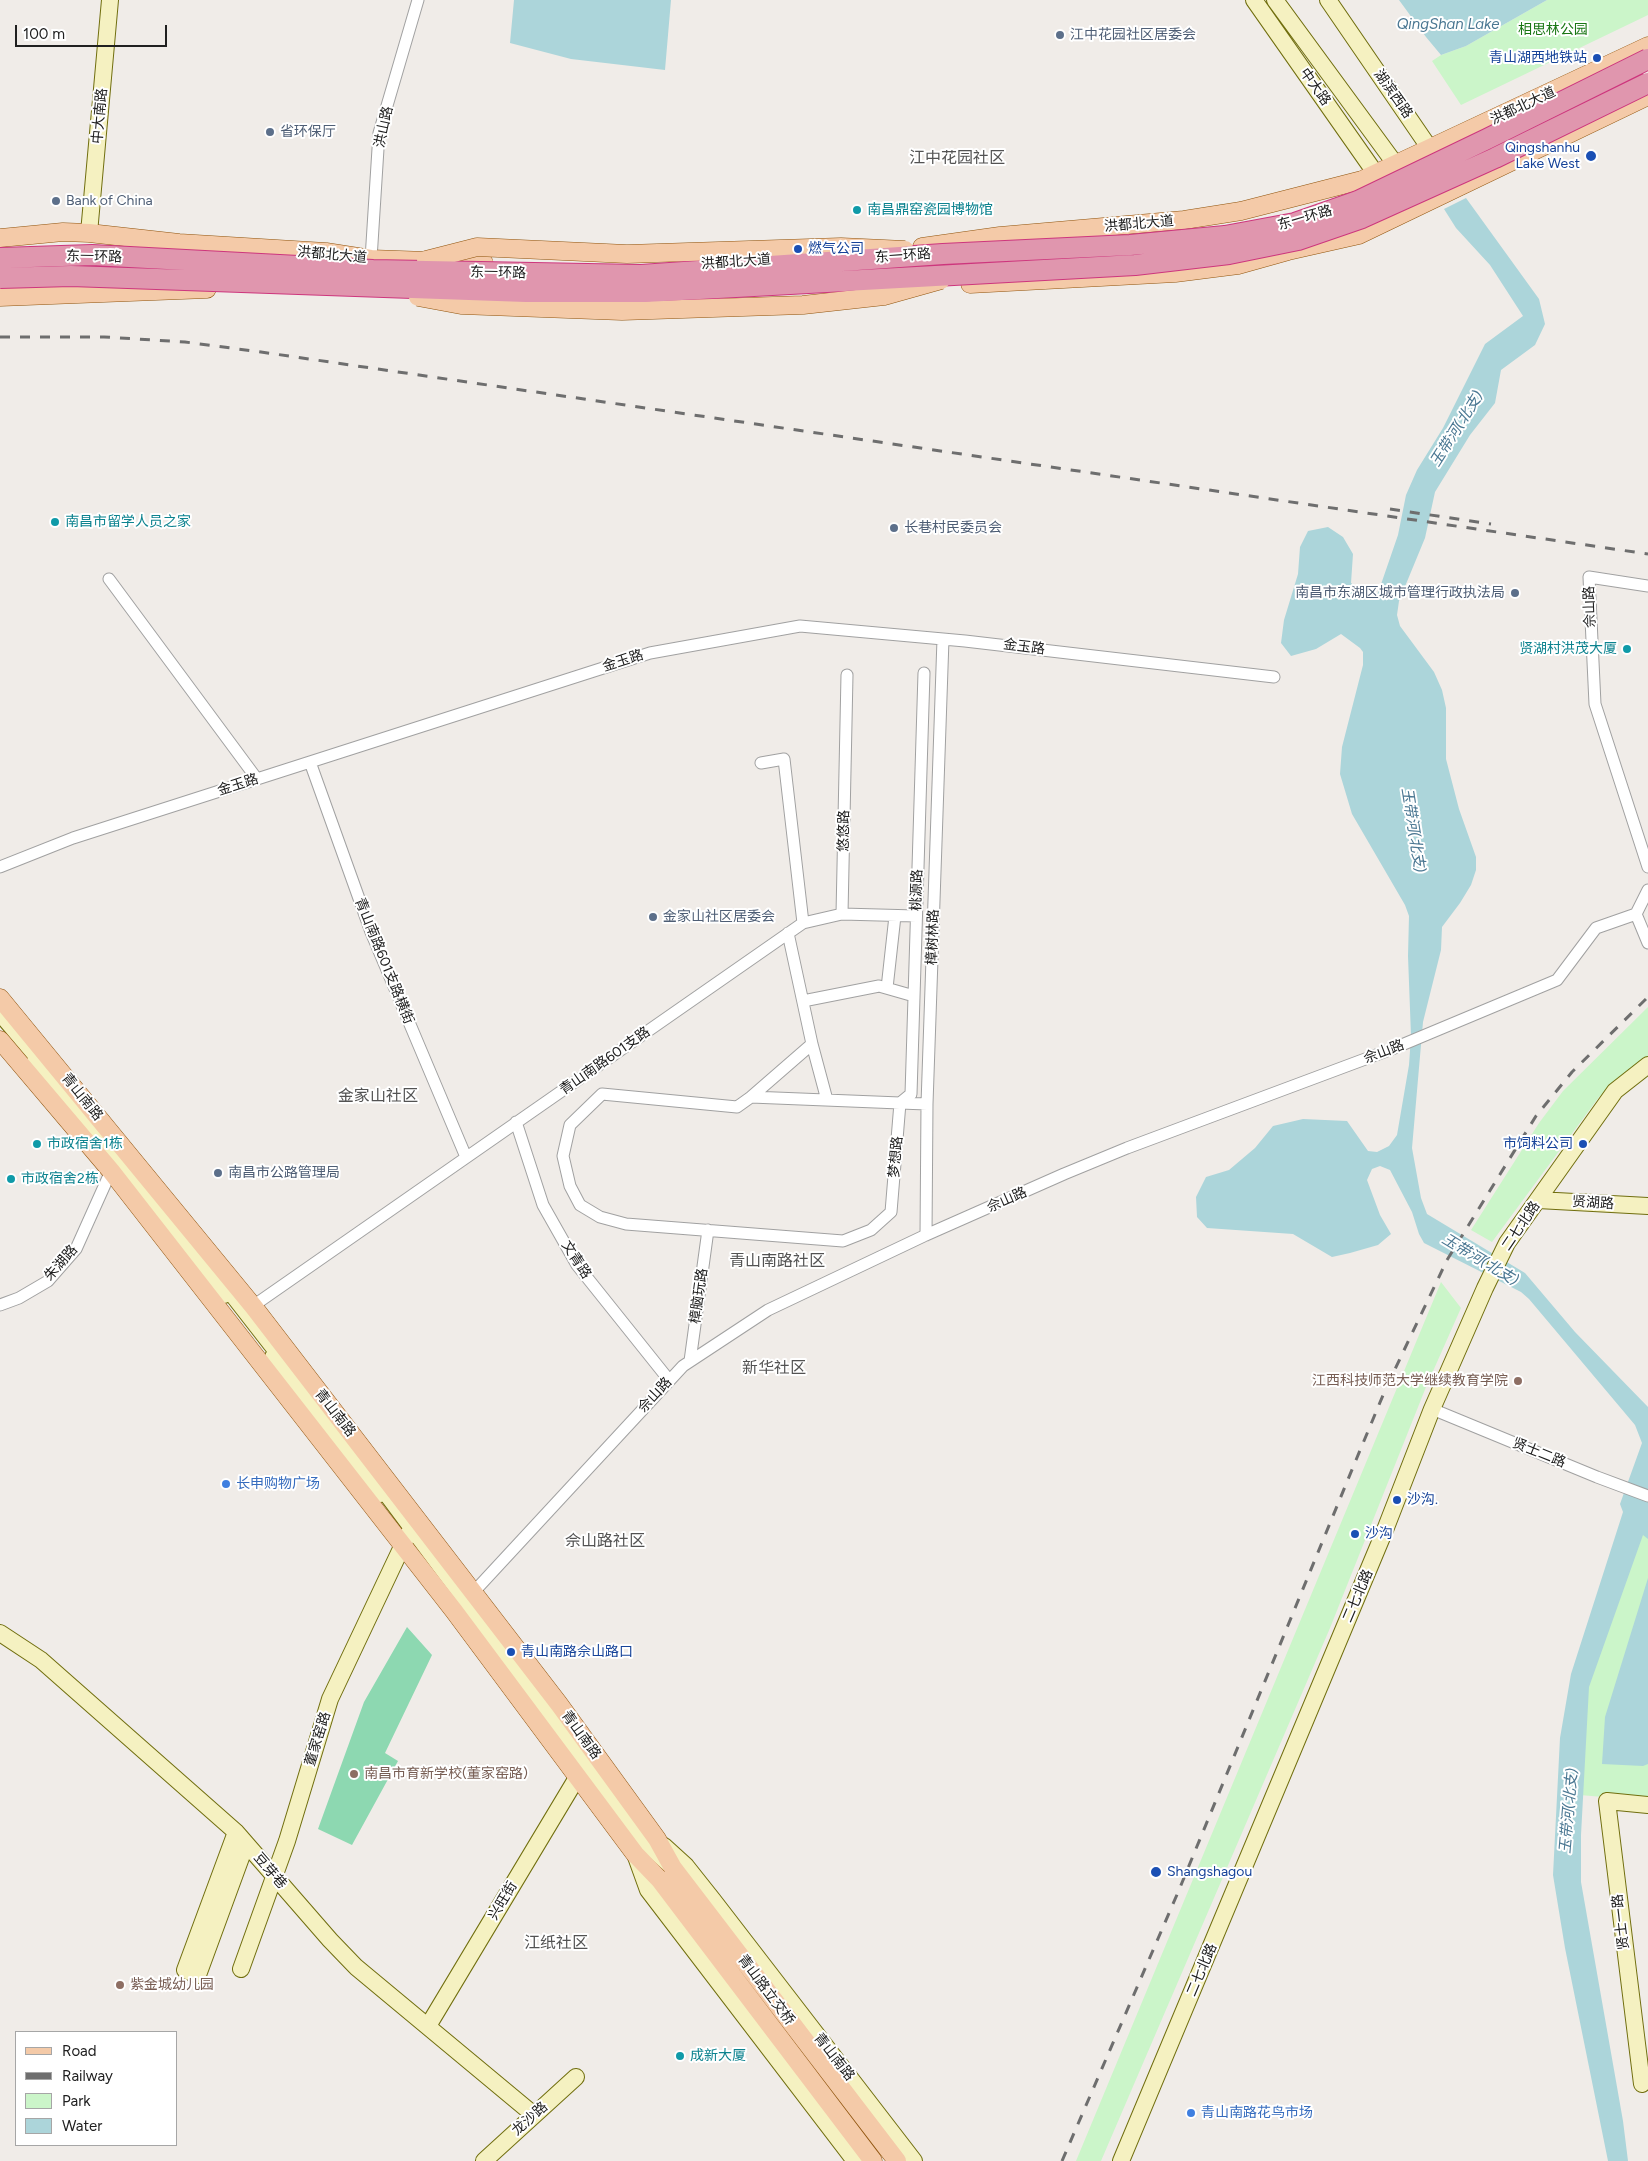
<!DOCTYPE html>
<meta charset="utf-8">
<style>
body{margin:0}
#map{position:relative;width:1648px;height:2161px;overflow:hidden;background:#f0ece8;font-family:Figtree,sans-serif}
canvas{display:block}
.legend{position:absolute;left:15px;top:2031px;width:162px;height:115px;box-sizing:border-box;background:#fff;border:1px solid #a6a6a6;margin:0;padding:6px 9px;list-style:none;font-size:15px;color:#202020}
.legend li{display:flex;align-items:center;gap:10px;height:25px}
.legend b{width:25px;border:1px solid #a6a6a6}
.scale{position:absolute;left:15px;top:25px;width:152px;height:22px;box-sizing:border-box;border:2px solid #202020;border-top:0;padding-left:6px;font-size:15px;line-height:18px;white-space:nowrap;color:#202020;-webkit-text-stroke:4px #fff;paint-order:stroke}
</style>
<div id="map">
<canvas width="1648" height="2161"></canvas>
<ul class="legend">
<li><b style="height:6px;background:#f4caa8"></b>Road</li>
<li><b style="height:6px;background:#6e6e6e"></b>Railway</li>
<li><b style="height:14px;background:#cbf5c9"></b>Park</li>
<li><b style="height:14px;background:#acd5da"></b>Water</li>
</ul>
<div class="scale">100 m</div>
</div>
<script>
const c = document.querySelector('canvas').getContext('2d');
c.lineJoin = 'round';
function paint(path, color) { c.fillStyle = color; c.fill(path, 'evenodd'); }
const shape = rows => new Path2D(rows.map(r => 'M' + r).join(''));
function trace(path, color, width, dash) { c.strokeStyle = color; c.lineWidth = width; c.lineCap = dash ? 'butt' : 'round'; c.setLineDash(dash || []); c.stroke(path); }
function write(font, color, halo, rows, align = 'center') {
  c.font = font + ' Figtree,"Noto Sans SC",sans-serif'; c.lineWidth = 4; c.setLineDash([]); c.textBaseline = 'middle'; c.strokeStyle = halo; c.fillStyle = color; for (const [text, x, y, turn = 0] of rows) {
    c.save(); c.translate(x, y); c.rotate((+turn || 0) * Math.PI / 180); c.textAlign = isNaN(turn) ? turn : align; if (halo) c.strokeText(text, 0, 0); c.fillText(text, 0, 0); c.restore();
  }
}
paint(shape([
 [1547,0,1648,0,1648,15,1461,105,1432,61,1441,55,1466,46],
 [1648,1007,1648,1056,1599,1097,1492,1242,1471,1230,1539,1123,1563,1091],
 [1441,1282,1461,1308,1426,1387,1330,1628,1101,2161,1076,2161],
 [1648,1500,1648,1801,1580,1795,1587,1686]
]), '#cbf5c9');
paint(shape([
 [407,1627,432,1655,385,1753,398,1761,352,1845,318,1829,364,1702]
]), '#8dd8b1');
paint(shape([
 [514,0,671,0,665,70,571,59,510,43],
 [1399,0,1547,0,1466,46,1441,55,1426,37],
 [1466,198,1539,299,1545,324,1535,345,1501,370,1495,403,1470,435,1435,492,1425,538,1399,601,1397,615,1400,626,1434,672,1442,690,1446,708,1446,759,1459,809,1476,857,1476,870,1471,885,1460,903,1442,927,1441,950,1423,1022,1412,1148,1421,1198,1427,1214,1525,1273,1575,1332,1648,1407,1648,1539,1643,1535,1589,1687,1581,1835,1581,1882,1623,2121,1628,2161,1608,2161,1565,1948,1553,1875,1560,1738,1571,1674,1623,1512,1620,1504,1642,1443,1635,1425,1529,1299,1521,1292,1424,1243,1419,1234,1412,1212,1390,1170,1380,1166,1372,1169,1367,1180,1380,1215,1391,1234,1378,1245,1350,1253,1332,1257,1293,1234,1207,1228,1197,1217,1196,1197,1206,1177,1229,1170,1255,1148,1273,1126,1303,1119,1347,1121,1368,1151,1377,1152,1389,1146,1397,1135,1409,1065,1411,1036,1408,956,1409,916,1405,905,1352,814,1340,774,1342,747,1363,665,1363,652,1360,648,1341,634,1316,649,1291,656,1281,643,1284,620,1298,574,1300,547,1308,531,1328,527,1343,537,1353,554,1351,583,1372,596,1378,593,1398,535,1406,495,1417,470,1443,428,1485,344,1523,316,1490,265,1456,228,1444,209],
 [1648,1578,1648,1764,1643,1766,1602,1764,1605,1717]
]), '#acd5da');
const street = shape([
 [371,259,379,133,418,0],
 [109,579,257,779],
 [1648,586,1589,577,1595,704,1648,867],
 [847,675,842,914,916,916],
 [310,762,371,932,466,1157],
 [0,867,73,838,650,653,800,626,965,641,1274,677],
 [1636,914,1648,943],
 [803,923,842,914],
 [788,933,812,1044,827,1100],
 [887,988,895,916],
 [803,1001,879,986,914,996],
 [602,1094,737,1107,751,1097,900,1103,891,1212,871,1230,843,1241,626,1224,600,1217,580,1205,570,1186,563,1156,570,1125,602,1094],
 [751,1097,812,1044],
 [900,1103,911,1094,924,673],
 [900,1103,927,1104],
 [516,1122,543,1205,577,1265,669,1380],
 [926,1235,927,1104,943,639],
 [0,1305,19,1298,48,1281,76,1249,111,1171],
 [253,1306,803,923,784,759,761,763],
 [690,1361,708,1230],
 [1432,1409,1597,1477,1648,1496],
 [470,1596,683,1366,768,1310,926,1235,1064,1174,1127,1148,1392,1049,1557,980,1596,928,1636,914,1648,890]
]);
const secondary = shape([
 [1254,0,1376,174],
 [1275,0,1396,165],
 [1328,0,1437,159],
 [89,233,110,0],
 [0,1013,46,1067],
 [35,1061,224,1295],
 [1538,1200,1648,1206],
 [222,1281,285,1362],
 [273,1357,348,1450,380,1494],
 [377,1481,649,1846,669,1864],
 [0,1633,41,1660,236,1832,330,1940,356,1967,534,2115],
 [236,1832,185,1970,198,1975,246,1844],
 [664,1846,686,1866,713,1900,914,2161],
 [635,1854,648,1890,855,2161],
 [241,1969,287,1841,330,1699,408,1534],
 [428,2026,578,1776],
 [1642,2084,1607,1801,1648,1805],
 [484,2161,576,2077],
 [1121,2161,1385,1530,1432,1409,1485,1288,1507,1243,1615,1091,1648,1065]
]);
const primary = shape([
 [0,238,63,232,89,233,179,243,326,252,371,259,484,263],
 [922,247,1000,236,1184,220,1241,211,1362,180,1648,46],
 [970,284,1175,273,1238,265,1288,251,1359,235,1648,96],
 [0,297,207,289],
 [0,998,253,1306,416,1518,559,1704,657,1839,673,1868,897,2161],
 [0,1040,111,1171,454,1611,635,1854,660,1880,873,2161]
]);
trace(street, '#a1a1a1', 13);
trace(secondary, '#706e0e', 18);
trace(primary, '#90540d', 19);
trace(street, '#fff', 11);
trace(secondary, '#f5f1c1', 16);
trace(primary, '#f4caa8', 18);
trace(shape([
 [0,337,104,337,185,342,261,352,1648,554],
 [1390,509,1491,524],
 [1062,2161,1179,1890,1356,1460,1386,1388,1447,1260,1536,1116,1572,1072,1648,997]
]), '#6e6e6e', 3, [10, 10]);
const primaryBridge = shape([
 [426,260,477,247,627,254,841,247,905,250],
 [418,297,461,305,622,311,803,305,884,296,941,280]
]);
const highwayBridge = shape([
 [0,258,92,255,373,270,641,275,943,254,1130,245,1225,236,1295,223,1358,201,1487,139,1648,59],
 [0,278,71,276,526,292,645,292,1135,265,1229,254,1298,240,1362,218,1495,158,1648,83]
]);
trace(primaryBridge, '#90540d', 19, []);
trace(highwayBridge, '#cd367d', 22, []);
trace(primaryBridge, '#f4caa8', 18);
trace(highwayBridge, '#e096ae', 20);
for (const [x, y, r, color] of [
 [1060,35,5,"#5c6f8a"],
 [1597,58,5,"#1a4fb4"],
 [270,132,5,"#5c6f8a"],
 [1591,156,6,"#1a4fb4"],
 [56,201,5,"#5c6f8a"],
 [857,210,5,"#0f9aa8"],
 [798,249,5,"#1a4fb4"],
 [55,522,5,"#0f9aa8"],
 [894,528,5,"#5c6f8a"],
 [1515,593,5,"#5c6f8a"],
 [1627,649,5,"#0f9aa8"],
 [653,917,5,"#5c6f8a"],
 [37,1144,5,"#0f9aa8"],
 [1583,1144,5,"#1a4fb4"],
 [218,1173,5,"#5c6f8a"],
 [11,1179,5,"#0f9aa8"],
 [1518,1381,5,"#8d6e63"],
 [226,1484,5,"#3f7fe0"],
 [1397,1500,5,"#1a4fb4"],
 [1355,1534,5,"#1a4fb4"],
 [511,1652,5,"#1a4fb4"],
 [354,1774,5,"#8d6e63"],
 [1156,1872,6,"#1a4fb4"],
 [120,1985,5,"#8d6e63"],
 [680,2056,5,"#0f9aa8"],
 [1191,2113,5,"#3f7fe0"]
]) { const dot = new Path2D(); dot.arc(x, y, r, 0, 2 * Math.PI); c.fillStyle = color; c.fill(dot); trace(dot, '#fff', 2); }
write('14px', '#1a7715', '#fff', [
 ["相思林公园",1553,30]
]);
write('14px', '#4e5e75', '#fff', [
 ["江中花园社区居委会",1070,35],
 ["省环保厅",280,132],
 ["Bank of China",66,201],
 ["长巷村民委员会",904,528],
 ["南昌市东湖区城市管理行政执法局",1505,593,"right"],
 ["金家山社区居委会",663,917],
 ["南昌市公路管理局",228,1173]
], 'left');
write('14px', '#164399', '#fff', [
 ["青山湖西地铁站",1587,58,"right"],
 ["Qingshanhu",1580,148,"right"],
 ["Lake West",1580,164,"right"],
 ["燃气公司",808,249],
 ["市饲料公司",1573,1144,"right"],
 ["沙沟.",1407,1500],
 ["沙沟",1365,1534],
 ["青山南路佘山路口",521,1652],
 ["Shangshagou",1167,1872]
], 'left');
write('14px', '#202020', '#fff', [
 ["中大路",1315,87,55],
 ["湖滨西路",1393,94,55],
 ["洪都北大道",1523,106,-25],
 ["中大南路",100,116,-85],
 ["洪山路",384,127,-78],
 ["东一环路",1305,218,-16],
 ["洪都北大道",1139,224,-5],
 ["洪都北大道",332,255,5],
 ["东一环路",903,256,-4],
 ["东一环路",94,257,1],
 ["洪都北大道",736,262,-4],
 ["东一环路",498,273,1],
 ["佘山路",1590,607,-92],
 ["金玉路",1024,647,7],
 ["金玉路",623,661,-18],
 ["金玉路",238,785,-18],
 ["悠悠路",844,831,-89],
 ["桃源路",917,890,-88],
 ["樟树林路",933,937,-88],
 ["青山南路601支路横街",384,961,68],
 ["佘山路",1384,1052,-21],
 ["青山南路601支路",605,1061,-35],
 ["青山南路",82,1097,51],
 ["梦想路",896,1157,-85],
 ["佘山路",1007,1200,-24],
 ["贤湖路",1593,1203,3],
 ["二七北路",1521,1226,-56],
 ["文青路",576,1260,57],
 ["朱湖路",61,1263,-49],
 ["樟脑玩路",699,1296,-82],
 ["佘山路",655,1395,-47],
 ["青山南路",335,1413,52],
 ["贤士二路",1539,1453,22],
 ["二七北路",1358,1596,-67],
 ["青山南路",581,1735,54],
 ["董家窑路",318,1739,-73],
 ["豆芽巷",270,1871,49],
 ["兴旺街",503,1901,-59],
 ["贤士一路",1621,1922,-97],
 ["二七北路",1202,1970,-67],
 ["青山路立交桥",766,1990,53],
 ["青山南路",834,2057,52],
 ["龙沙路",530,2119,-42]
]);
write('14px', '#0d838f', '#fff', [
 ["南昌鼎窑瓷园博物馆",867,210],
 ["南昌市留学人员之家",65,522],
 ["贤湖村洪茂大厦",1617,649,"right"],
 ["市政宿舍1栋",47,1144],
 ["市政宿舍2栋",21,1179],
 ["成新大厦",690,2056]
], 'left');
write('14px', '#785e54', '#fff', [
 ["江西科技师范大学继续教育学院",1508,1381,"right"],
 ["南昌市育新学校(董家窑路)",364,1774],
 ["紫金城幼儿园",130,1985]
], 'left');
write('14px', '#366cbe', '#fff', [
 ["长申购物广场",236,1484],
 ["青山南路花鸟市场",1201,2113]
], 'left');
write('italic 15px', '#4a7792', '#fff', [
 ["QingShan Lake",1448,25],
 ["玉带河(北支)",1457,429,-58],
 ["玉带河(北支)",1413,830,81],
 ["玉带河(北支)",1480,1260,31],
 ["玉带河(北支)",1569,1811,-85]
]);
write('16px', '#535353', '#fff', [
 ["江中花园社区",957,158],
 ["金家山社区",378,1096],
 ["青山南路社区",777,1261],
 ["新华社区",774,1368],
 ["佘山路社区",605,1541],
 ["江纸社区",556,1943]
]);
</script>
